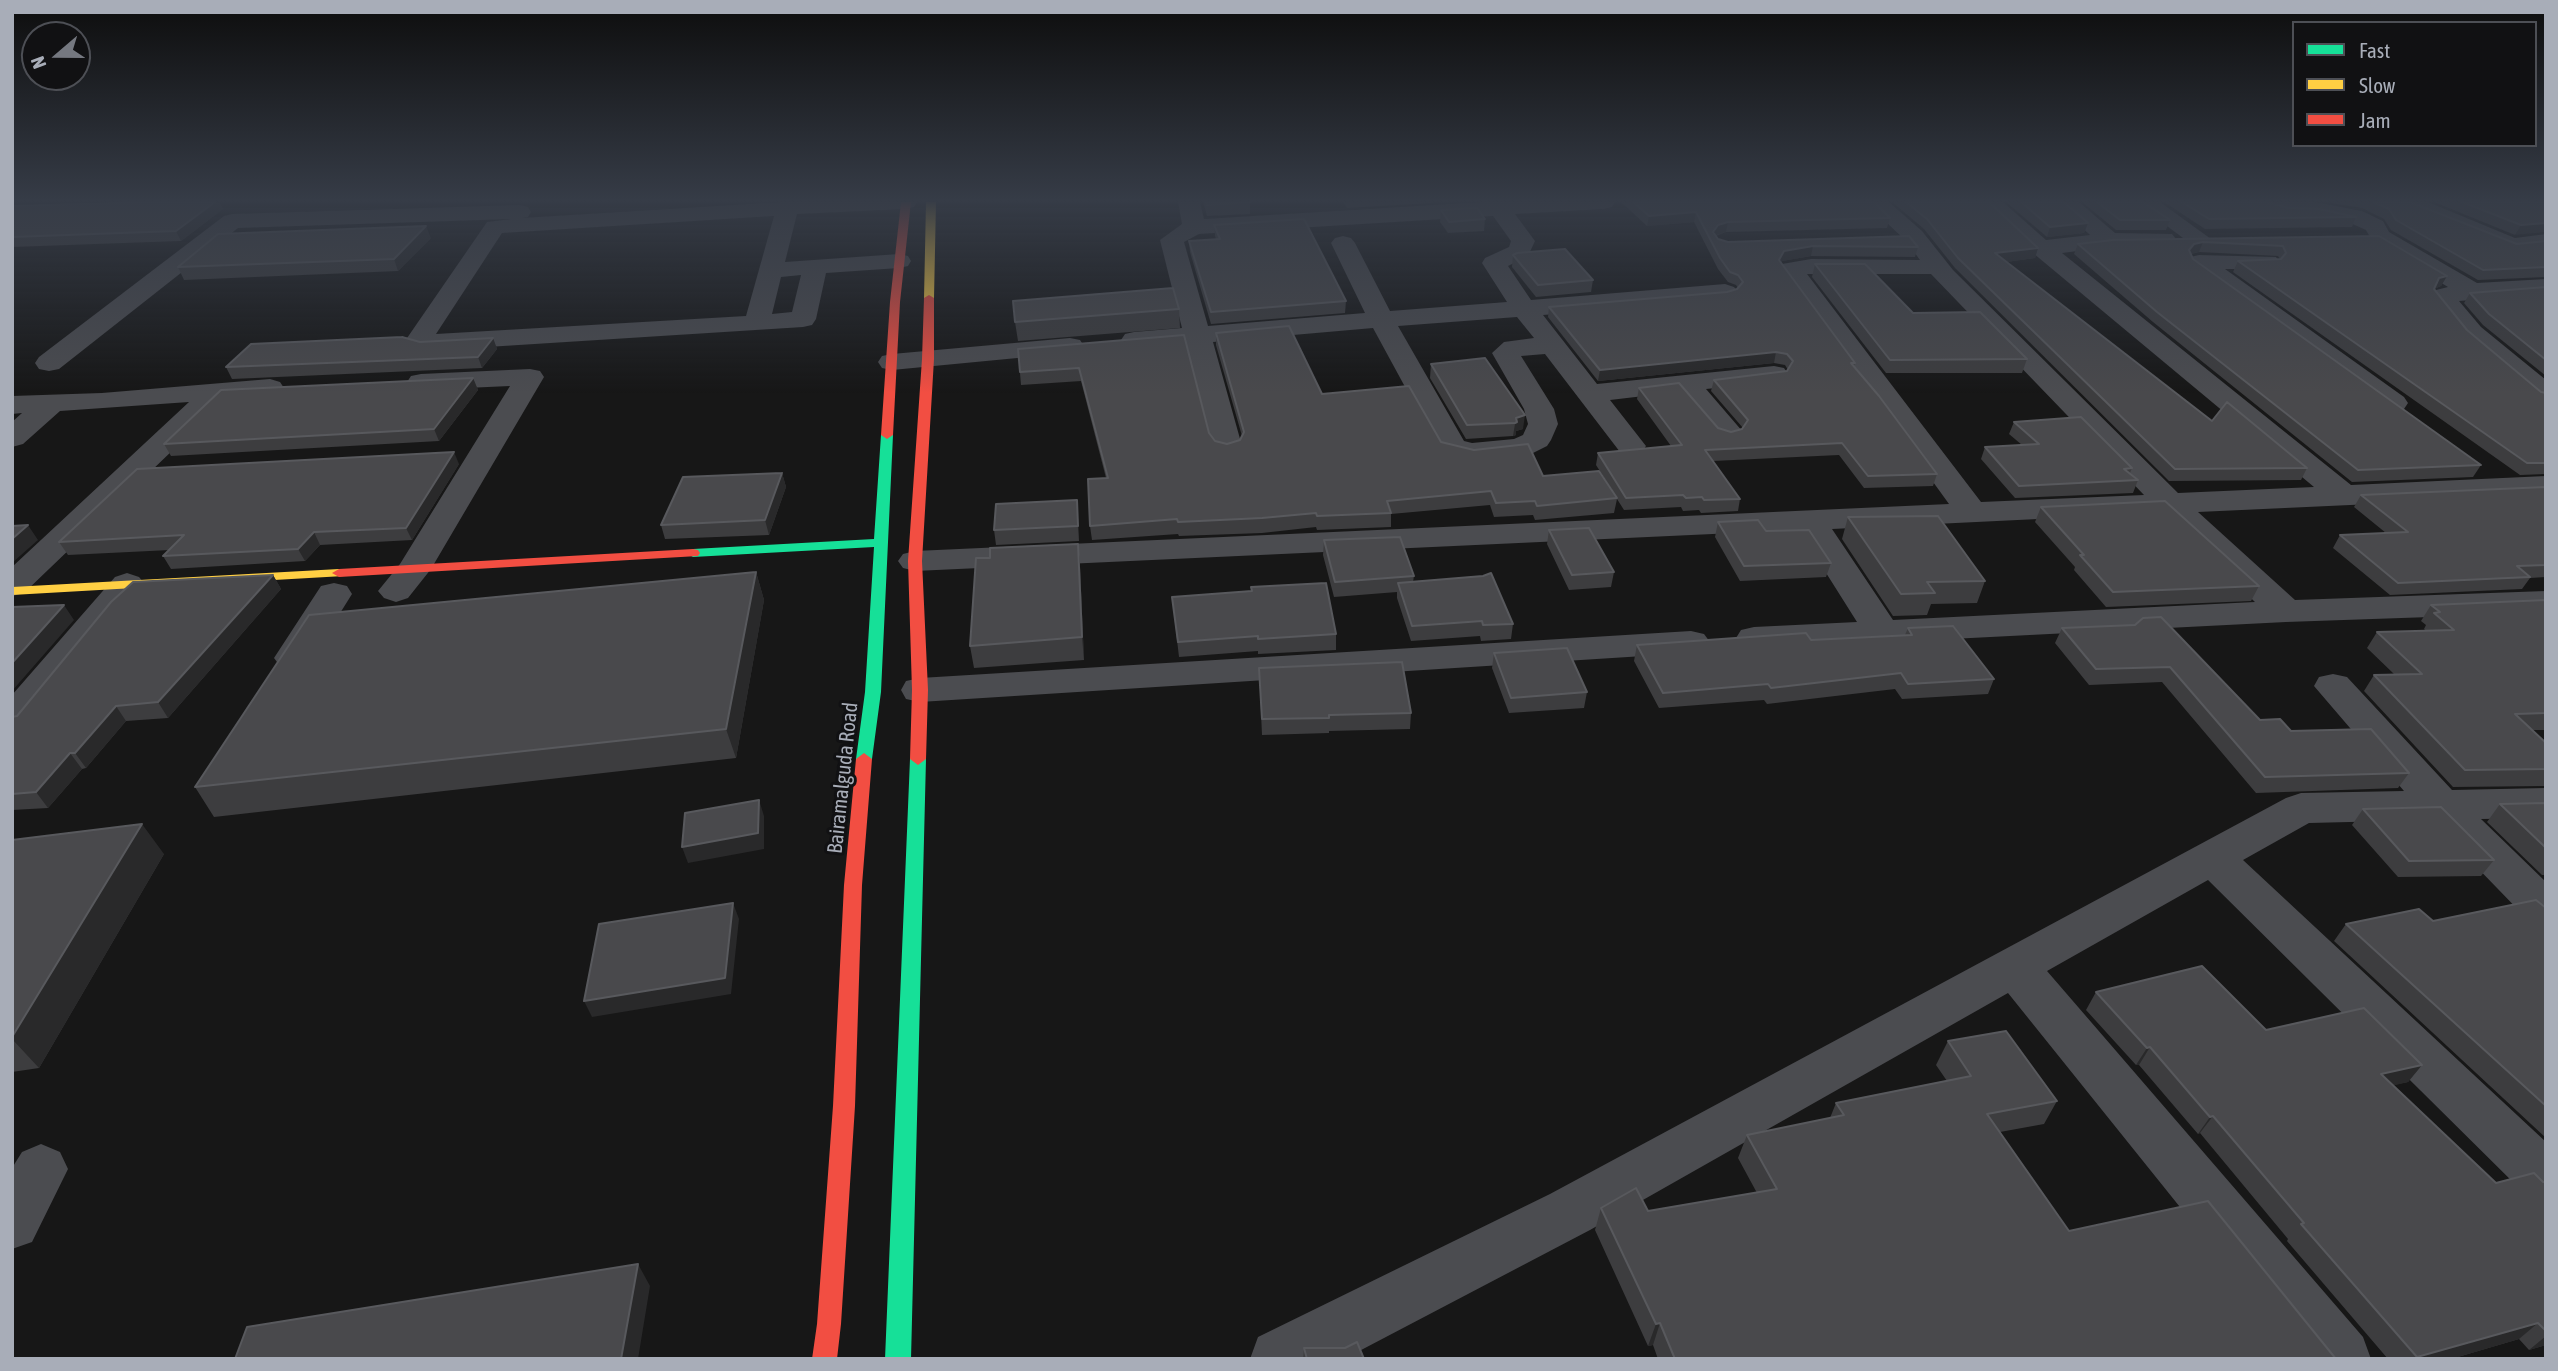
<!DOCTYPE html>
<style>
body{margin:0}
#map{position:relative;width:2558px;height:1371px;overflow:hidden;background:#171717;font-family:"Asap Condensed",sans-serif}
canvas{display:block}
.frame{position:absolute;inset:0;border:14px solid #a8adb8;pointer-events:none}
.legend{position:absolute;left:2292px;top:21px;width:245px;height:126px;box-sizing:border-box;background:#111113;border:2px solid #4d4f55;margin:0;padding:9px 12px;list-style:none;font-size:21px;color:#a8adb8}
.legend li{display:flex;align-items:center;gap:14px;height:35px}
.legend b{width:35px;border:2px solid #4d4f55}
.north{position:absolute;left:21px;top:21px;width:70px;height:70px;box-sizing:border-box;background:#111113;border:2px solid #4d4f55;border-radius:50%;rotate:250deg;font-size:19px;font-weight:700;line-height:28px;text-align:center;color:#a8adb8}
.north::after{content:'';display:block;margin:auto;width:24px;height:32px;background:#757880;clip-path:polygon(50% 0,100% 100%,50% 72%,0 100%)}
</style>
<div id="map">
<canvas width="2558" height="1371"></canvas>
<div class="frame"></div>
<ul class="legend">
<li><b style="height:9px;background:#16e098"></b>Fast</li>
<li><b style="height:9px;background:#ffcf43"></b>Slow</li>
<li><b style="height:9px;background:#f24e42"></b>Jam</li>
</ul>
<div class="north">N</div>
</div>
<script>
const c = document.querySelector('canvas').getContext('2d');
c.lineJoin = 'round';
const shape = rows => new Path2D(rows.map(r => 'M' + r).join(''));
function paint(path, color) { c.fillStyle = color; c.fill(path, 'evenodd'); }
function trace(path, color, width, dash) { c.strokeStyle = color; c.lineWidth = width; c.lineCap = dash ? 'butt' : 'round'; c.setLineDash(dash || []); c.stroke(path); }
function write(font, color, halo, rows, align = 'center') {
  c.font = font + ' "Asap Condensed",sans-serif'; c.lineWidth = 6; c.setLineDash([]); c.textBaseline = 'middle'; c.strokeStyle = halo; c.fillStyle = color; for (const [text, x, y, turn = 0] of rows) {
    c.save(); c.translate(x, y); c.rotate((+turn || 0) * Math.PI / 180); c.textAlign = isNaN(turn) ? turn : align; if (halo) c.strokeText(text, 0, 0); c.fillText(text, 0, 0); c.restore();
  }
}
paint(shape([
 [783,202,917,202,914,207,906,209,797,214,785,262,899,254,908,256,911,261,908,266,899,268,826,273,816,319,812,325,803,327,424,351,408,347,405,341,487,222,511,219,238,228,59,369,49,371,39,369,35,363,39,357,224,216,232,214,520,205,528,207,531,212,528,217,522,218,783,202],
 [774,216,746,316,436,334,502,233,774,216],
 [801,275,792,312,772,314,781,277,801,275],
 [1178,202,1200,202,1204,219,1483,202,1615,202,1612,207,1604,209,1515,214,1535,241,1528,256,1508,266,1531,300,1725,284,1734,287,1738,292,1734,297,1725,300,1543,315,1597,384,1774,366,1784,368,1788,374,1784,380,1774,382,1706,389,1743,432,1739,438,1728,441,1717,438,1678,392,1610,400,1646,446,1642,452,1631,455,1620,452,1545,354,1521,356,1554,409,1558,424,1551,440,1547,446,1531,454,1472,461,1441,453,1373,328,1213,342,1242,446,1238,452,1227,455,1216,452,1212,446,1186,344,1134,348,1125,346,1121,340,1125,334,1134,332,1182,328,1160,240,1182,224,1178,202],
 [1493,216,1511,241,1509,247,1485,258,1482,263,1507,302,1390,311,1355,243,1351,238,1343,236,1335,238,1331,243,1365,313,1208,326,1184,242,1199,234,1493,216],
 [1517,317,1534,338,1504,342,1492,353,1524,409,1528,424,1523,435,1514,439,1472,443,1464,441,1398,326,1517,317],
 [1865,202,1889,202,1922,231,1953,270,2178,493,2314,487,2033,253,1979,202,2003,202,2046,240,2090,235,2055,202,2079,202,2115,233,2172,234,2176,239,2172,244,2164,246,2109,247,2062,253,2351,485,2546,476,2546,496,2198,512,2295,600,2546,591,2546,613,2286,622,1754,649,1741,646,1736,638,1741,630,1754,627,1857,622,1799,530,915,571,903,568,898,561,903,554,915,551,1949,504,1779,269,1782,264,1811,259,1920,260,1906,241,1865,202],
 [1807,274,1931,274,2144,495,1981,502,1807,274],
 [2162,513,2255,602,1893,620,1832,529,2162,513],
 [2135,202,2160,202,2211,239,2207,244,2191,244,2135,202],
 [2253,202,2315,202,2362,211,2383,221,2389,232,2477,283,2546,279,2546,294,2459,301,2481,327,2546,380,2546,404,2536,401,2463,339,2431,299,2436,290,2448,287,2372,241,2366,230,2348,222,2277,213,2256,207,2253,202],
 [2399,202,2428,202,2515,238,2546,234,2546,248,2512,252,2504,250,2402,207,2399,202],
 [2199,255,2276,257,2279,262,2276,267,2267,269,2225,269,2404,397,2408,403,2404,409,2394,412,2384,409,2190,267,2187,262,2190,257,2199,255],
 [1070,338,1080,340,1084,346,1080,352,892,370,882,368,878,362,882,356,892,354,1070,338],
 [530,369,540,371,544,377,431,569,408,598,396,602,384,598,378,591,400,564,510,386,421,390,411,388,407,382,411,376,421,374,530,369],
 [270,379,280,382,284,388,280,394,225,400,24,593,12,596,12,567,189,402,60,411,23,444,12,447,12,422,22,413,12,414,12,396,102,393,270,379],
 [127,573,139,577,145,584,139,591,26,730,12,734,12,695,115,577,127,573],
 [334,583,347,586,352,594,312,658,306,666,293,670,280,666,274,658,321,586,334,583],
 [1691,631,1704,634,1710,642,1704,650,1691,653,920,702,906,699,901,690,906,681,920,678,1691,631],
 [2333,674,2347,677,2452,790,2546,788,2546,818,2481,819,2546,882,2546,927,2530,922,2431,820,2309,823,2243,860,2546,1142,2546,1203,2527,1196,2208,880,2047,971,2363,1337,2371,1359,2302,1359,2008,993,1590,1230,1344,1359,1250,1359,1258,1337,1550,1194,2286,798,2301,793,2404,791,2314,686,2319,677,2333,674],
 [41,1144,60,1152,68,1169,32,1242,12,1249,12,1168,22,1152,41,1144]
]), '#4b4c50');
paint(shape([
 [887,431,893,435,881,692,872,759,864,765,856,759,865,692,874,547,693,557,686,553,693,549,874,539,881,435,887,431],
 [918,753,926,759,911,1359,885,1359,910,759,918,753]
]), '#16e098');
paint(shape([
 [926,202,936,202,934,298,929,301,924,298,926,202],
 [339,569,344,570,346,573,344,576,12,595,12,587,339,569]
]), '#ffcf43');
paint(shape([
 [901,202,911,202,900,302,893,435,887,439,881,435,890,302,901,202],
 [929,295,934,298,934,359,922,561,928,690,926,759,918,765,910,759,912,690,908,561,922,359,924,298,929,295],
 [693,549,698,550,700,553,698,556,339,577,332,573,339,569,693,549],
 [864,753,872,759,862,885,855,1106,841,1324,837,1359,812,1359,817,1324,833,1106,844,885,856,759,864,753]
]), '#f24e42');
paint(shape([
 [152,202,219,202,223,209,181,241,12,247,12,206],
 [1203,202,1250,202,1250,214,1207,216],
 [1343,202,1447,202,1347,208],
 [1621,202,1874,202,1890,218,1887,228,1726,232,1716,236,1718,239,1728,242,1918,247,1915,257,1811,256,1782,261,1781,263,1855,363,1854,366,1937,474,1933,486,1864,488,1839,455,1713,461,1740,499,1738,511,1701,513,1699,510,1683,511,1681,507,1624,510,1617,499,1614,513,1535,520,1533,515,1494,517,1490,505,1391,514,1391,527,1317,530,1316,527,1262,533,1179,536,1178,534,1092,540,1090,526,1106,478,1081,381,1021,385,1018,349,1184,335,1209,433,1215,441,1227,444,1240,440,1242,436,1216,345,1216,333,1322,394,1441,442,1543,476,1614,493,1596,465,1598,453,1671,446,1637,399,1639,388,1718,428,1731,432,1743,428,1711,391,1714,380,1787,371,1788,370,1785,365,1774,363,1598,381,1548,317,1549,307,1727,292,1738,288,1736,285,1728,282,1718,269,1694,222,1647,226],
 [1892,202,1989,202,2038,248,2035,258,2006,262,2212,421,2307,468,2301,480,2169,481,1955,268,1924,229],
 [2006,202,2064,202,2088,223,2084,233,2047,237],
 [2082,202,2143,202,2170,220,2166,230,2116,230],
 [2164,202,2266,202,2289,208,2356,217,2352,227,2205,229],
 [2326,202,2410,202,2517,244,2546,241,2546,277,2478,280,2391,230,2384,219,2362,208],
 [2434,202,2546,202,2515,235],
 [1441,210,1485,219,1484,231,1448,233,1440,222],
 [1214,225,1346,301,1345,313,1211,324,1190,252,1189,241,1216,239,1215,236],
 [2379,236,2447,276,2441,286,2434,289,2467,330,2541,392,2546,393,2546,474,2520,475,2233,272,2238,261,2280,259,2278,256,2199,252,2191,254,2193,259,2481,465,2473,477,2352,482,2153,322,2074,254,2078,244],
 [431,238,398,271,184,280,178,267],
 [1513,255,1593,280,1591,292,1536,297,1512,267],
 [1815,264,1913,313,2027,359,2022,373,1886,373,1812,277],
 [2546,287,2546,376,2483,325,2464,303,2470,293],
 [1179,309,1180,328,1018,341,1015,322],
 [493,338,497,349,482,368,232,379,226,367,420,342],
 [1485,358,1523,429,1516,431,1516,435,1513,436,1466,439,1430,378,1431,364],
 [473,378,478,390,439,441,171,456,164,444],
 [2014,422,2132,468,2130,473,2138,480,2133,493,2015,498,1981,459,1985,447,2022,445,2009,434],
 [459,464,412,540,320,545,305,561,171,569,163,556,170,550,68,555,59,542],
 [782,473,786,487,769,535,665,539,661,525],
 [2546,487,2546,577,2530,578,2522,589,2390,595,2333,548,2340,535,2386,533,2354,507,2361,495],
 [1077,500,1079,541,996,545,994,530],
 [2041,507,2259,586,2251,601,2106,607,2074,570,2075,567,2035,522],
 [1848,517,1985,581,1977,603,1931,604,1927,615,1893,616,1842,539],
 [1718,522,1766,531,1831,563,1826,577,1740,581,1715,537],
 [1549,530,1614,572,1611,587,1569,590,1547,544],
 [1324,540,1414,576,1413,582,1513,624,1511,639,1481,641,1480,636,1411,641,1397,598,1397,592,1334,597,1323,555],
 [1078,544,1080,566,1084,660,974,668,970,646,990,558],
 [756,572,764,600,736,758,214,817,195,787],
 [273,575,281,589,168,718,126,721,86,768,82,769,48,808,12,810,12,717,17,716],
 [1172,597,1336,634,1336,650,1258,654,1258,651,1179,657],
 [2546,600,2546,730,2532,730,2546,743,2546,786,2453,787,2364,691,2374,675,2394,674,2367,648,2377,632,2426,631,2424,629,2426,625,2421,621,2431,605],
 [2135,625,2260,720,2409,773,2398,788,2256,793,2162,682,2089,685,2055,643,2062,628],
 [1908,628,1994,679,1988,694,1902,699,1895,689,1767,704,1764,700,1659,708,1634,661,1637,645,1811,640,1905,635],
 [1494,653,1587,692,1584,708,1509,713,1492,668],
 [1259,668,1411,713,1410,729,1329,731,1329,733,1262,735],
 [2546,803,2546,875,2542,875,2487,822,2500,804],
 [2363,809,2494,860,2481,876,2398,877,2352,825],
 [12,840,164,854,39,1068,12,1072],
 [2544,907,2546,908,2546,1138,2334,941,2346,924,2433,921],
 [2096,992,2422,1065,2408,1082,2393,1085,2496,1183,2546,1182,2546,1345,2529,1350,2519,1339,2451,1359,2388,1359,2287,1241,2288,1239,2200,1133,2198,1134,2139,1065,2136,1065,2086,1010],
 [1948,1041,2057,1101,2044,1124,2000,1132,2069,1231,2336,1359,1658,1359,1653,1345,1648,1346,1595,1230,1601,1208,1648,1211,1757,1193,1738,1158,1747,1135,1830,1118,1836,1103,1947,1081,1936,1065],
 [1304,1348,1364,1359,1303,1359]
]), '#3d3d3f');
paint(shape([
 [215,202,219,202,223,209,181,241,176,231],
 [1696,212,1694,222,1647,226,1649,216],
 [1728,222,1726,232,1716,235,1713,232,1718,225],
 [2088,223,2084,233,2047,237,2050,227],
 [2546,223,2546,232,2515,235,2521,225],
 [426,226,431,238,398,271,394,259],
 [2203,242,2199,252,2189,254,2189,250,2194,244],
 [1813,246,1811,256,1782,261,1777,271,1779,260,1784,251],
 [2038,248,2035,258,1992,264,1995,253],
 [2447,276,2441,286,2434,289,2439,278],
 [493,338,497,349,482,368,478,357],
 [1776,352,1774,363,1598,381,1600,370],
 [473,378,478,390,439,441,434,429],
 [1525,415,1523,429,1516,431,1516,435,1513,436,1516,418],
 [454,452,459,464,412,540,406,528],
 [782,473,786,487,769,535,765,520],
 [28,525,38,540,12,563,12,539],
 [314,532,320,545,305,561,298,549],
 [1078,544,1080,566,1084,660,1082,637],
 [756,572,764,600,736,758,726,729],
 [273,575,281,589,168,718,158,702],
 [64,605,74,620,12,691,12,663],
 [116,706,126,721,86,768,75,753],
 [70,753,82,769,48,808,36,792],
 [759,800,764,816,764,849,688,863,682,847],
 [142,824,164,854,39,1068,12,1039,12,1037],
 [733,903,739,919,731,994,592,1017,584,1001],
 [2150,1047,2139,1065,2136,1065,2147,1048],
 [2422,1065,2408,1082,2367,1092,2381,1074],
 [2213,1116,2200,1133,2198,1134,2210,1117],
 [638,1264,650,1286,638,1359,621,1359],
 [1660,1323,1653,1345,1648,1346,1656,1324],
 [2538,1323,2519,1339,2451,1359,2415,1359,2417,1357],
 [2546,1336,2546,1345,2529,1350]
]), '#29292a');
const building = shape([
 [152,202,215,202,176,231,12,237,12,206,152,202],
 [1206,202,1250,202,1207,205,1206,202],
 [1633,202,1874,202,1890,218,1728,222,1718,225,1713,232,1718,239,1728,242,1909,236,1918,247,1813,246,1784,251,1779,260,1855,363,1851,363,1879,396,1937,474,1868,476,1842,443,1705,450,1740,499,1704,500,1702,497,1686,498,1683,495,1626,498,1598,453,1682,445,1639,388,1679,383,1718,428,1731,432,1742,429,1748,420,1714,380,1787,371,1793,361,1787,354,1776,352,1600,370,1549,307,1727,292,1737,289,1743,282,1738,275,1730,272,1720,258,1696,212,1649,216,1633,202],
 [1906,202,1989,202,2038,248,1995,253,2212,421,2227,402,2307,468,2175,469,1958,258,1927,219,1906,202],
 [2021,202,2064,202,2088,223,2050,227,2021,202],
 [2097,202,2143,202,2170,220,2120,220,2097,202],
 [2182,202,2266,202,2289,208,2319,209,2356,217,2209,219,2182,202],
 [2373,202,2410,202,2517,244,2546,241,2546,267,2483,270,2396,220,2389,209,2373,202],
 [2462,202,2546,202,2546,223,2521,225,2462,202],
 [1477,208,1485,219,1449,222,1441,210,1477,208],
 [1304,219,1346,301,1211,312,1189,241,1220,239,1214,225,1304,219],
 [426,226,394,259,178,267,218,234,426,226],
 [2379,236,2447,276,2439,278,2434,289,2467,330,2541,392,2546,393,2546,463,2527,463,2238,261,2281,259,2286,253,2283,246,2203,242,2194,244,2189,250,2193,259,2481,465,2358,470,2157,312,2078,244,2113,240,2379,236],
 [1565,249,1593,280,1538,285,1513,255,1517,253,1565,249],
 [1815,264,1865,264,1913,313,1980,312,2027,359,1890,360,1815,264],
 [2546,287,2546,360,2489,314,2470,293,2546,287],
 [1173,288,1179,309,1015,322,1013,301,1173,288],
 [1289,326,1322,394,1409,386,1441,442,1474,450,1528,444,1543,476,1599,471,1617,498,1537,506,1535,501,1496,503,1491,491,1387,501,1391,513,1317,516,1316,513,1262,518,1178,522,1177,519,1090,526,1088,479,1108,478,1079,368,1020,372,1018,349,1184,335,1209,433,1215,441,1227,444,1240,440,1244,432,1216,333,1289,326],
 [402,337,420,342,493,338,478,357,226,367,251,344,402,337],
 [1485,358,1525,415,1516,418,1517,422,1515,423,1467,425,1431,364,1485,358],
 [473,378,434,429,164,444,221,390,473,378],
 [2081,417,2132,468,2124,469,2138,480,2019,486,1985,447,2039,444,2014,422,2081,417],
 [454,452,406,528,314,532,298,549,163,556,184,535,59,542,137,469,454,452],
 [782,473,765,520,661,525,683,477,782,473],
 [2546,487,2546,565,2517,566,2530,577,2398,583,2340,535,2408,532,2361,495,2546,487],
 [1077,500,1078,526,994,530,996,504,1077,500],
 [2165,501,2259,586,2113,592,2080,555,2084,555,2041,507,2165,501],
 [1938,516,1985,581,1927,582,1935,593,1901,594,1848,517,1938,516],
 [1758,520,1766,531,1809,530,1831,563,1744,566,1718,522,1758,520],
 [28,525,12,539,12,526,28,525],
 [1589,528,1614,572,1572,575,1549,530,1589,528],
 [1400,537,1414,576,1335,582,1324,540,1400,537],
 [1078,544,1082,637,970,646,976,558,990,558,990,548,1078,544],
 [756,572,726,729,195,787,309,615,756,572],
 [1491,573,1513,624,1483,625,1482,621,1412,626,1398,583,1483,576,1491,573],
 [273,575,158,702,116,706,75,753,70,753,36,792,12,794,12,717,17,716,111,602,133,582,273,575],
 [1326,583,1336,634,1258,639,1258,636,1178,642,1172,597,1252,591,1251,587,1326,583],
 [2546,600,2546,713,2515,714,2546,743,2546,769,2465,770,2374,675,2422,674,2377,632,2454,630,2434,613,2440,612,2431,605,2546,600],
 [64,605,12,663,12,607,64,605],
 [2161,617,2260,720,2280,719,2291,731,2371,729,2409,773,2265,777,2170,667,2096,669,2062,628,2135,625,2143,618,2161,617],
 [1953,626,1994,679,1908,684,1901,673,1771,688,1768,684,1663,693,1637,645,1806,633,1811,640,1912,635,1908,628,1953,626],
 [1567,648,1587,692,1511,698,1494,653,1567,648],
 [1402,662,1411,713,1329,715,1329,718,1262,719,1259,668,1402,662],
 [759,800,758,833,682,847,685,813,759,800],
 [2546,803,2546,848,2500,804,2546,803],
 [2441,807,2494,860,2409,861,2363,809,2441,807],
 [142,824,12,1037,12,840,142,824],
 [2536,900,2546,908,2546,1106,2346,924,2419,909,2433,921,2536,900],
 [733,903,725,978,584,1001,599,924,733,903],
 [2202,966,2266,1030,2364,1008,2422,1065,2381,1074,2496,1183,2534,1173,2543,1182,2546,1182,2546,1331,2538,1323,2417,1357,2301,1224,2304,1223,2213,1116,2210,1117,2150,1047,2147,1048,2096,992,2202,966],
 [2006,1031,2057,1101,1987,1114,2069,1231,2208,1201,2336,1359,1675,1359,1660,1323,1656,1324,1601,1208,1636,1188,1648,1211,1777,1189,1747,1135,1844,1115,1836,1103,1971,1076,1948,1041,2006,1031],
 [638,1264,621,1359,235,1359,247,1327,638,1264],
 [1357,1342,1364,1359,1307,1359,1304,1348,1345,1348,1357,1342]
]);
paint(building, '#49494c');
trace(building, '#58595d', 2);
const sky = c.createLinearGradient(0, 0, 0, 393);
sky.addColorStop(0, '#0d0d0d');
sky.addColorStop(0.51, '#363c47');
sky.addColorStop(1, '#363c4700');
c.fillStyle = sky;
c.fillRect(0, 0, 2558, 393);
write('21px', '#a8adb8', '#111113', [
 ["Bairamalguda Road",843,778,-84]
]);
</script>
